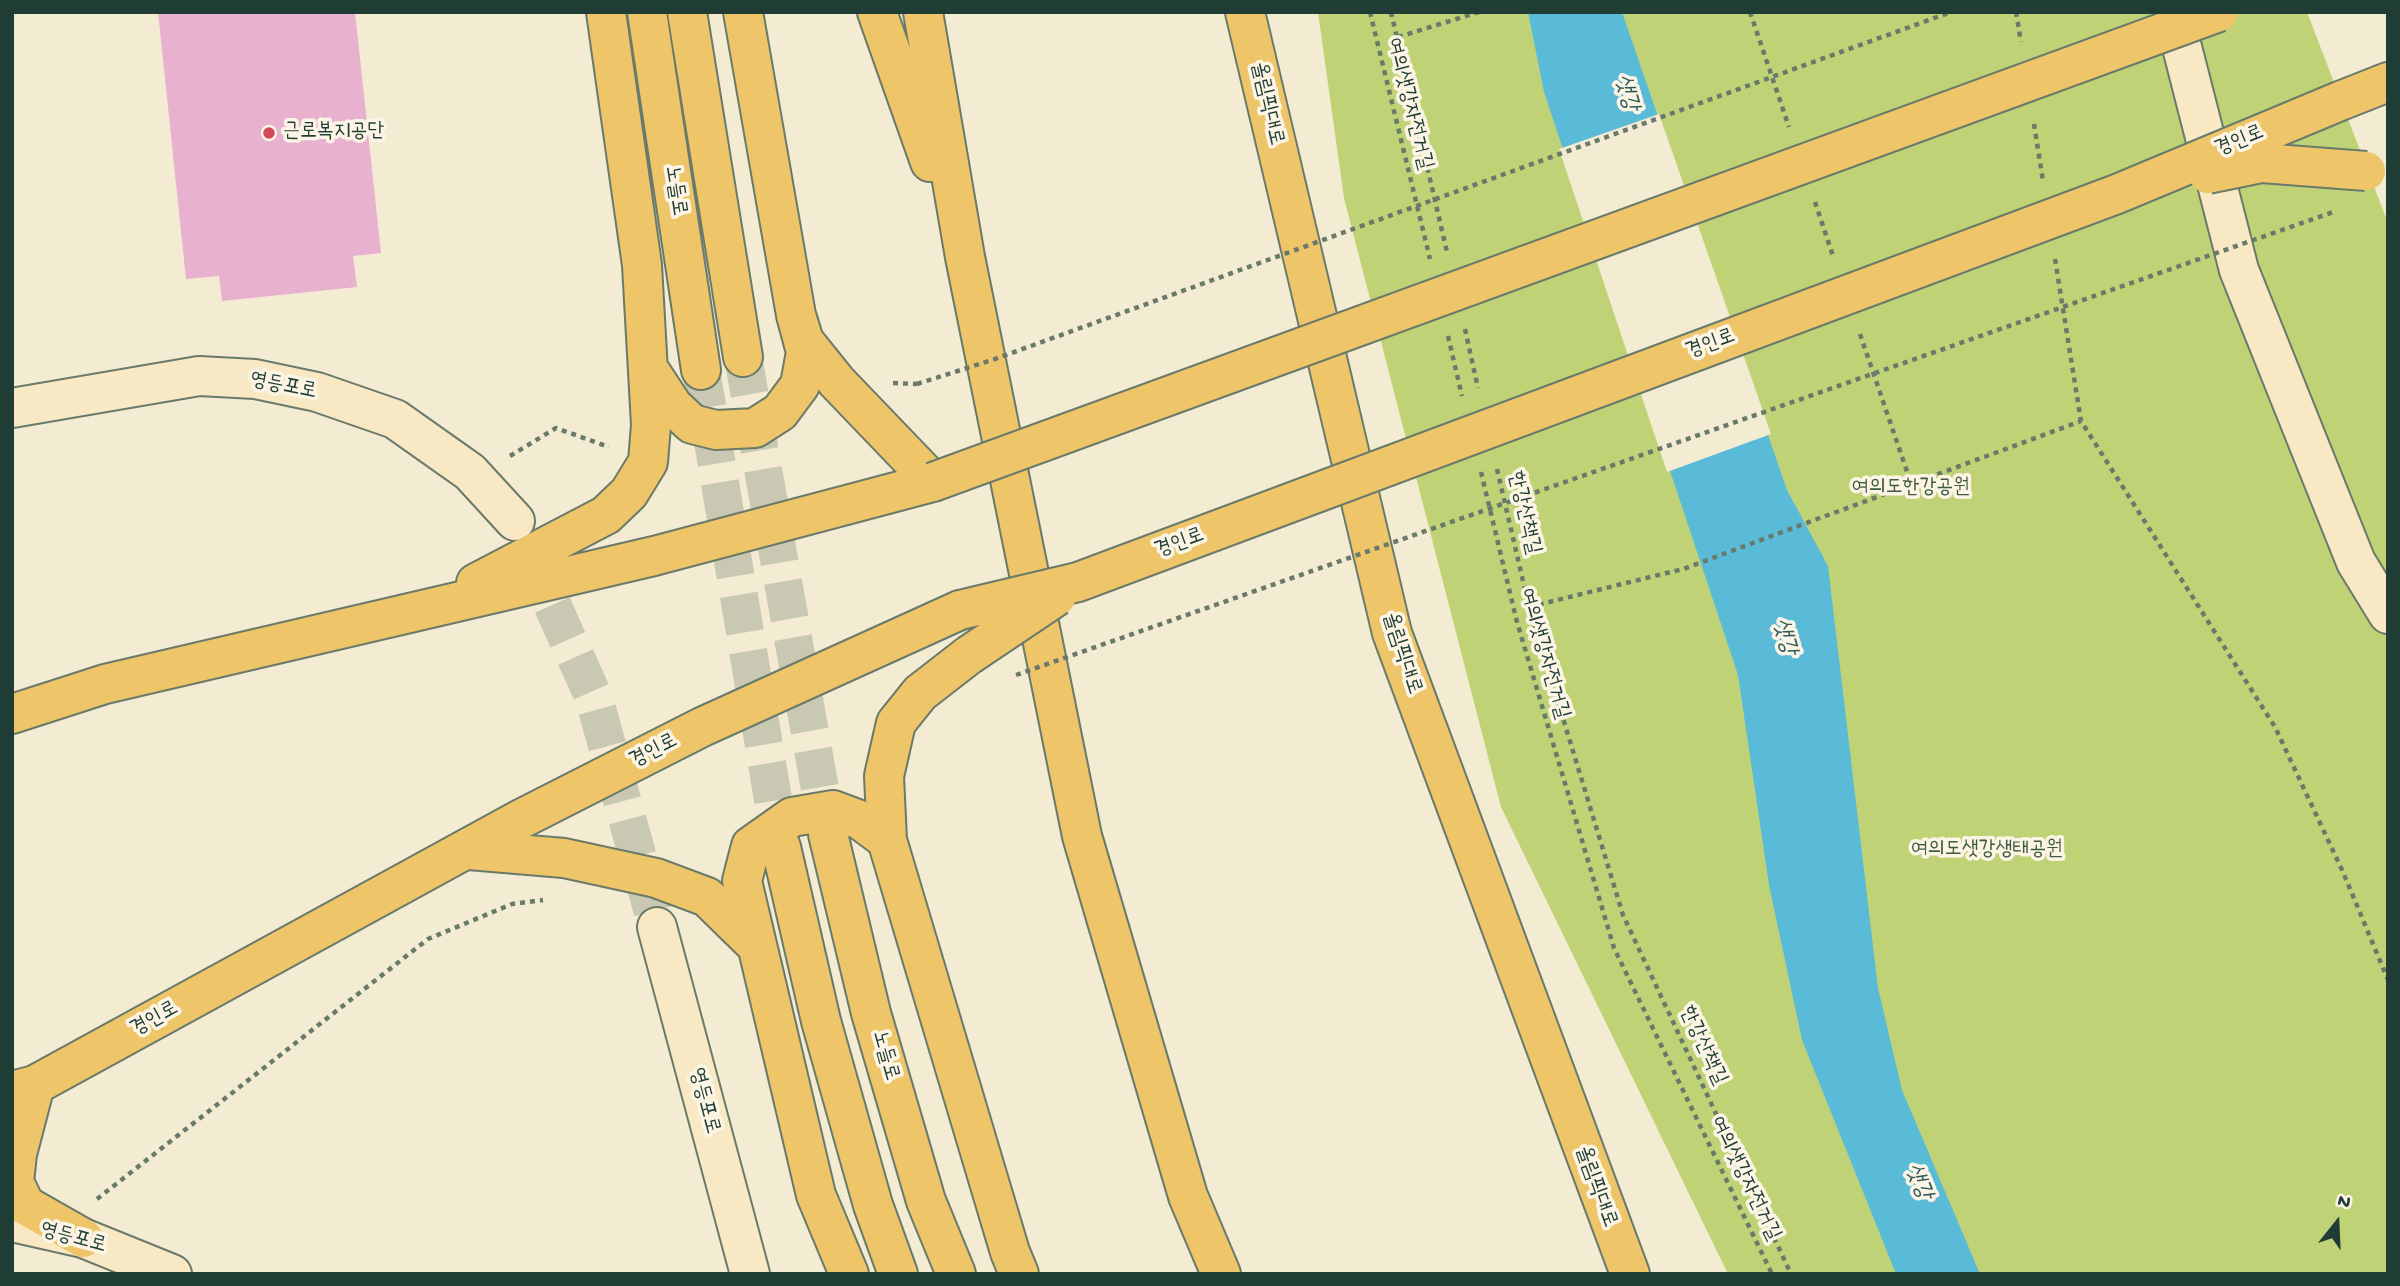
<!DOCTYPE html>
<meta charset="utf-8">
<style>
body{margin:0}
#map{position:relative;width:2400px;height:1286px;overflow:hidden;background:#f3ebd2;font-family:"Gochi Hand",sans-serif}
canvas{display:block}
.frame{position:absolute;inset:0;border:14px solid #1f3d34;pointer-events:none}
.north{position:absolute;left:2302px;top:1188px;width:70px;height:70px;-webkit-text-stroke:5px #fcf5e5;paint-order:stroke;rotate:18deg;font-size:19px;font-weight:700;line-height:28px;text-align:center;color:#1f3d34}
.north::after{content:'';display:block;margin:auto;width:24px;height:32px;background:#1f3d34;clip-path:polygon(50% 0,100% 100%,50% 72%,0 100%)}
</style>
<div id="map">
<canvas width="2400" height="1286"></canvas>
<div class="frame"></div>
<div class="north">N</div>
</div>
<script>
const c = document.querySelector('canvas').getContext('2d');
c.lineJoin = 'round';
function paint(path, color) { c.fillStyle = color; c.fill(path, 'evenodd'); }
const shape = rows => new Path2D(rows.map(r => 'M' + r).join(''));
function trace(path, color, width, dash) { c.strokeStyle = color; c.lineWidth = width; c.lineCap = dash ? 'butt' : 'round'; c.setLineDash(dash || []); c.stroke(path); }
function write(font, color, halo, rows, align = 'center') {
  c.font = font + ' "Gochi Hand","Poor Story",sans-serif'; c.lineWidth = 7; c.setLineDash([]); c.textBaseline = 'middle'; c.strokeStyle = halo; c.fillStyle = color; for (const [text, x, y, turn = 0] of rows) {
    c.save(); c.translate(x, y); c.rotate((+turn || 0) * Math.PI / 180); c.textAlign = isNaN(turn) ? turn : align; if (halo) c.strokeText(text, 0, 0); c.fillText(text, 0, 0); c.restore();
  }
}
paint(shape([
 [1318,12,2307,12,2388,223,2388,1274,1728,1274,1501,807,1344,198]
]), '#bfd376');
paint(shape([
 [1528,12,1622,12,1787,490,1828,566,1878,988,1902,1090,1980,1274,1896,1274,1802,1040,1769,885,1738,675,1544,92]
]), '#5abbd9');
paint(shape([
 [1659,114,1771,434,1667,472,1559,149]
]), '#f3ebd2');
paint(shape([
 [158,12,355,12,381,253,353,256,357,287,222,301,219,276,186,279]
]), '#e7b1cf');
trace(shape([
 [529,553,594,698,657,927]
]), '#c9c8b2', 38, [38, 19]);
trace(shape([
 [743,357,828,834],
 [701,370,781,847]
]), '#c9c8b2', 38, [38, 19]);
const secondary = shape([
 [2173,12,2239,270,2356,562,2388,614],
 [12,408,199,376,255,379,317,392,395,419,470,472,515,521],
 [657,927,750,1274],
 [12,1222,83,1238,172,1274]
]);
const primary = shape([
 [647,12,701,370],
 [687,12,743,357],
 [2340,101,2388,82],
 [648,368,673,406,692,424,716,430,755,428,780,412,800,385,806,352,796,315,743,12],
 [476,583,606,515,629,493,648,462,651,425,642,265,606,12],
 [969,655,920,693,896,723,884,776,887,840,1010,1252,1019,1274],
 [12,714,105,684,654,556,933,482,837,382,804,341,796,315],
 [828,834,871,1013,926,1201,956,1274],
 [781,847,821,1021,873,1205,898,1274],
 [469,850,564,858,656,878,707,897,756,945],
 [35,1085,17,1154,14,1182,25,1205,83,1238],
 [12,1091,35,1085,521,819,702,727,960,610],
 [849,1274,816,1195,742,881,751,846,792,817,833,810,860,820,887,840]
]);
const highway = shape([
 [877,12,930,162],
 [923,12,965,257,1082,836,1188,1196,1221,1274],
 [1245,12,1392,633,1630,1274]
]);
trace(secondary, '#697a6b', 42);
trace(primary, '#697a6b', 42);
trace(highway, '#697a6b', 42);
trace(shape([
 [1370,12,1430,259],
 [1391,12,1447,252],
 [1750,12,1789,127],
 [2016,12,2021,42],
 [1398,37,1479,12],
 [2034,124,2043,181],
 [1815,202,1833,256],
 [2055,259,2081,421,2275,727,2343,872,2388,980],
 [1465,329,1478,388],
 [1860,334,1912,486],
 [1448,336,1462,396],
 [893,383,917,384],
 [510,456,556,428,609,447],
 [1497,469,1529,607,1623,915,1791,1274],
 [1481,472,1517,622,1614,948,1772,1274],
 [1529,607,1683,569,2081,421],
 [97,1199,428,939,512,904,543,900]
]), '#697a6b', 4.5, [5, 5]);
trace(secondary, '#f8e8c3', 38);
trace(primary, '#eec569', 38);
trace(highway, '#eec569', 38);
const primaryBridge = shape([
 [2208,174,2262,163,2366,171],
 [933,482,2219,12],
 [960,610,1078,582,2117,194,2340,101],
 [969,655,1057,596]
]);
trace(primaryBridge, '#697a6b', 42, []);
trace(shape([
 [917,384,995,359,1951,12],
 [1016,675,2336,211]
]), '#697a6b', 4.5, [5, 5]);
trace(primaryBridge, '#eec569', 38);
for (const [x, y, r, color] of [
 [269,133,7,"#d1495b"]
]) { const dot = new Path2D(); dot.arc(x, y, r, 0, 2 * Math.PI); c.fillStyle = color; c.fill(dot); trace(dot, '#fcf5e5', 2.5); }
write('21px', '#1f3d34', '#fcf5e5', [
 ["올림픽대로",1266,104,77],
 ["여의샛강자전거길",1408,104,76],
 ["경인로",2240,142,-22],
 ["노들로",674,191,81],
 ["경인로",1711,345,-20],
 ["영등포로",283,387,11],
 ["한강산책길",1523,513,77],
 ["경인로",1180,544,-20],
 ["올림픽대로",1401,654,72],
 ["여의샛강자전거길",1543,654,74],
 ["경인로",654,752,-27],
 ["경인로",155,1020,-29],
 ["한강산책길",1702,1046,65],
 ["노들로",884,1056,74],
 ["영등포로",703,1101,75],
 ["여의샛강자전거길",1744,1179,64],
 ["올림픽대로",1595,1187,70],
 ["영등포로",73,1239,15]
]);
write('21px', '#1f3d34', '#fcf5e5', [
 ["근로복지공단",283,133]
], 'left');
write('21px', '#3f5b41', '#fcf5e5', [
 ["여의도한강공원",1911,489],
 ["여의도샛강생태공원",1987,851]
]);
write('italic 23px', '#2e5c5d', '#fcf5e5', [
 ["샛강",1625,93,74],
 ["샛강",1783,637,74],
 ["샛강",1917,1182,68]
]);
</script>
